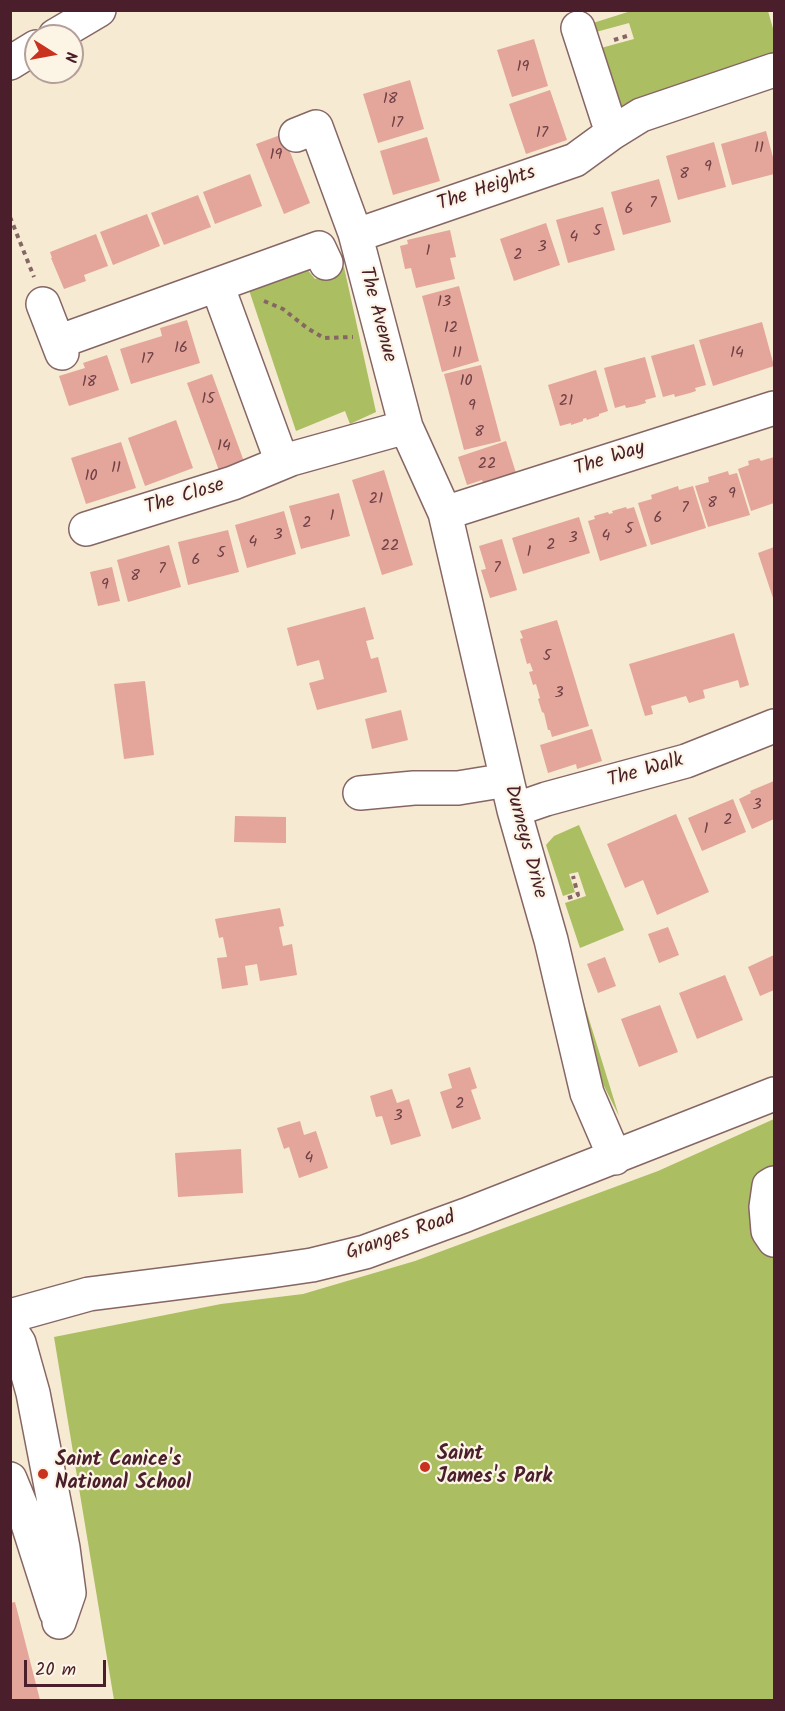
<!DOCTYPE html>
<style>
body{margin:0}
#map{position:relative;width:785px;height:1711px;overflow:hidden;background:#f6ead2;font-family:Kalam,sans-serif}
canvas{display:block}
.frame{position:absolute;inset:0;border:12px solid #4a1f2b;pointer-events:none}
.north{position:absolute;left:24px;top:24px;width:60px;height:60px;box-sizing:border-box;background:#fcf5e5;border:2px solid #b59f9b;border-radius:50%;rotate:101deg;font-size:16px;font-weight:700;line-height:24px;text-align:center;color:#4a1f2b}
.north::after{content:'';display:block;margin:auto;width:21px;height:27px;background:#c8321e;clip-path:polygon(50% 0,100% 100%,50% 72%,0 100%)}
.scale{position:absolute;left:24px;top:1660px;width:82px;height:27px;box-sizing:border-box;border:3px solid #4a1f2b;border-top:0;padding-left:8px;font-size:18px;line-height:21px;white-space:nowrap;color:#4a1f2b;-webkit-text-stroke:4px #fcf5e5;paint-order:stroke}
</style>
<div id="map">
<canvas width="785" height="1711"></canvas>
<div class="frame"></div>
<div class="north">N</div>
<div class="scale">20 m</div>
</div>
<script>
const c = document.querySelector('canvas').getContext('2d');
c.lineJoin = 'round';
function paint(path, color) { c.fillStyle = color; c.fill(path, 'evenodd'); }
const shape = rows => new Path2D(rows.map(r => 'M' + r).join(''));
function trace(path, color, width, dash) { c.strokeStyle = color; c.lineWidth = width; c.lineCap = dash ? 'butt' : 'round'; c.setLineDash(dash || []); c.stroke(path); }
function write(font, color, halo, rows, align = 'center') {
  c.font = font + ' Kalam,sans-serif'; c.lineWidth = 4.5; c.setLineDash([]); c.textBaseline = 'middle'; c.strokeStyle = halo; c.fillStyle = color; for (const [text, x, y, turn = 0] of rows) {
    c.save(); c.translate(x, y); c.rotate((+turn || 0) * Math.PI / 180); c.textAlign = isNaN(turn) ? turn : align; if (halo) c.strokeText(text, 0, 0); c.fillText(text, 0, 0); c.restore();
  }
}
paint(shape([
 [631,11,768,11,774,32,774,61,620,107,601,48,634,39,629,23,596,32,593,23],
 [344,267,376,412,350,424,345,411,296,431,248,287,307,269,315,279],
 [579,825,624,930,580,948,565,903,586,896,578,872,569,874,575,892,563,896,546,845,554,836],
 [570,958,619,1116,600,1078],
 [774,1119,774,1700,114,1700,54,1337,221,1304,303,1294,415,1261,658,1171]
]), '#abbe61');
paint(shape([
 [534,39,548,86,512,97,497,50],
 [410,80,424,129,378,143,363,94],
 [550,90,567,140,526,154,509,104],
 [766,131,774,161,774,174,732,185,721,144],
 [283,134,310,203,284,214,256,144],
 [427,137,440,181,393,195,380,151],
 [714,142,726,187,678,200,666,156],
 [250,174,262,206,215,224,203,192],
 [659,179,671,222,623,235,611,192],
 [198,195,211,227,164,245,151,213],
 [603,207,615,250,568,263,556,220],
 [147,214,160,246,113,265,100,232],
 [546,223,560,265,514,281,500,239],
 [450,230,456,257,450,258,455,279,416,288,411,268,405,269,400,246,408,244,407,240],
 [96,234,108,266,84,275,86,281,64,289,51,258,52,258,50,252],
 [459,286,479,361,442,372,422,296],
 [187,320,200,363,131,384,120,349,162,336,160,328],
 [762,322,774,366,713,386,699,340],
 [694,344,706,385,695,388,696,391,690,393,675,397,674,394,663,397,651,356],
 [107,355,119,390,69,406,59,376,85,368,83,363],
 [645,357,656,397,645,400,646,403,636,406,626,408,625,405,615,408,604,368],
 [481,365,501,441,464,450,444,374],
 [596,370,608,411,599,414,599,416,587,420,586,418,583,419,583,421,571,425,571,423,560,426,548,385],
 [212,374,246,467,221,476,187,383],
 [176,420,193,468,145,486,128,438],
 [506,441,516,473,483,483,482,480,467,485,458,457],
 [121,442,136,488,86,504,71,458],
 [774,457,774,503,751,511,738,469,749,465,748,461,759,458,761,461],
 [384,470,413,565,382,575,352,480],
 [728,471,729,475,737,473,750,515,708,527,695,486,709,482,708,477],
 [678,486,679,490,693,486,706,528,651,545,638,503,652,499,651,495],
 [339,493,350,536,301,549,289,506],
 [626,507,627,509,634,507,647,546,600,561,588,521,595,519,594,516,608,512,609,514,613,513,612,511],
 [284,511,296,554,247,568,235,525],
 [579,517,590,553,523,574,512,538],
 [228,530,239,572,188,585,178,542],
 [502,539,517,590,490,598,481,570,486,569,479,546],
 [169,545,181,587,128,602,117,560],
 [774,547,774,601,758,553],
 [112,567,120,601,98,606,90,572],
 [365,607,374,639,366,641,371,659,378,657,387,692,317,710,309,683,324,679,319,660,297,666,287,628],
 [557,620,589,726,552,737,550,730,548,730,544,713,542,712,538,699,540,698,536,684,533,685,529,672,533,671,530,663,527,664,520,639,523,638,520,631],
 [734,633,749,685,740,688,738,680,703,690,705,698,689,703,686,696,651,706,653,714,645,716,629,664],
 [145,681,154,755,124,759,114,684],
 [401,710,408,740,372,749,365,719],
 [592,729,602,761,577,769,576,764,548,773,540,745],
 [774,781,774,819,752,829,739,799,751,793,750,791],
 [733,799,746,832,702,851,688,818],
 [676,814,709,892,657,915,643,880,625,888,607,844],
 [235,816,286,817,286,843,234,842],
 [280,908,284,926,279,927,283,946,292,944,297,975,260,981,257,964,245,966,248,985,222,989,217,958,227,957,223,937,219,938,215,919],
 [668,927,679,955,659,963,648,934],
 [774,955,774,990,760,996,748,967],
 [605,957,616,986,598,993,587,964],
 [725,975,743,1020,697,1039,679,993],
 [660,1005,678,1052,639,1067,621,1019],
 [470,1067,477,1088,471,1090,481,1119,452,1129,440,1092,452,1088,448,1074],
 [392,1089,397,1103,409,1099,421,1136,391,1145,382,1116,376,1117,370,1096],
 [300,1121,304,1135,316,1131,328,1168,299,1178,289,1147,284,1149,277,1128],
 [241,1149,243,1193,178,1197,175,1153],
 [15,1602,40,1700,10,1700,10,1603]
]), '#e4a59a');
const minor = shape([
 [578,28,612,133],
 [55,36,99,10],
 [10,63,36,47],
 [296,135,316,127,355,233,406,427,445,513,514,810,551,940,587,1093,615,1158],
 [355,233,366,232,575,160,612,133,641,115,774,70],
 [217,285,282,462],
 [43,304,62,353],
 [58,342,319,248,326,263],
 [445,513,774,408],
 [86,529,233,483,291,459,406,427],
 [360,793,414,788,458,788,507,780],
 [514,810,546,799,686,761,774,726],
 [774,1183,769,1186,766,1207,768,1231,774,1240],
 [10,1316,89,1294,271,1271,312,1265,365,1252,466,1215,774,1094],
 [10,1329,19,1343,33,1393,63,1548,69,1593,59,1622],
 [10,1479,26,1518,56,1612]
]);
trace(minor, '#866665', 36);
trace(shape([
 [614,40,627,36],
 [10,217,34,277],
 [264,301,283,309,307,328,324,338,353,337],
 [568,898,578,895,573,876]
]), '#866665', 4, [4.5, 4.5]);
trace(minor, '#fff', 33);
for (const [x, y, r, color] of [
 [425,1467,6,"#c8321e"],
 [43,1474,6,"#c8321e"]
]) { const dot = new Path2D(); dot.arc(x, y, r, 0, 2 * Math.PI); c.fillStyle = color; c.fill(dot); trace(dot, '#fcf5e5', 2); }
write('16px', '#704047', null, [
 ["19",523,68],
 ["18",390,100],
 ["17",397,124],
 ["17",542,134],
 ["11",759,149],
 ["19",276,156],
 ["9",708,168],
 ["8",684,175],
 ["7",653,204],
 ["6",629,210],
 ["5",597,232],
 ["4",574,238],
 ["3",542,248],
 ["1",428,252],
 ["2",518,256],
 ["13",444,303],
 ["12",451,329],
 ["16",181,349],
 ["11",457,354],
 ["14",737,354],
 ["17",147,360],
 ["10",466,382],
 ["18",89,383],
 ["15",208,400],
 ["21",566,402],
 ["9",472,407],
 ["8",479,433],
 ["14",224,447],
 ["22",487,465],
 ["11",116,469],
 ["10",91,477],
 ["9",732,495],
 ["21",376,500],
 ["8",712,504],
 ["7",685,509],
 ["1",332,517],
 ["6",658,519],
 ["2",307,524],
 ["5",629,530],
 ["3",278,536],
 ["4",606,537],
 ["3",573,539],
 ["4",253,543],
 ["2",551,546],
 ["22",390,547],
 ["1",529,553],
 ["5",221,554],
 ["6",196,561],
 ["7",497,569],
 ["7",162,570],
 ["8",135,577],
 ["9",105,586],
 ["5",547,657],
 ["3",559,694],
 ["3",757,806],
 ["2",728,821],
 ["1",706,830],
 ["2",460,1105],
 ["3",398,1117],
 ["4",309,1159]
]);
write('20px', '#4a1f2b', '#fcf5e5', [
 ["The Heights",487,190,-19],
 ["The Avenue",376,315,75],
 ["The Way",610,460,-18],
 ["The Close",185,498,-17],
 ["The Walk",646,772,-16],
 ["Durneys Drive",524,842,75],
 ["Granges Road",401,1237,-19]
]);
write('bold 20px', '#4a1f2b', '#fcf5e5', [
 ["Saint",437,1456],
 ["James's Park",437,1479],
 ["Saint Canice's",55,1462],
 ["National School",55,1485]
], 'left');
</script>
